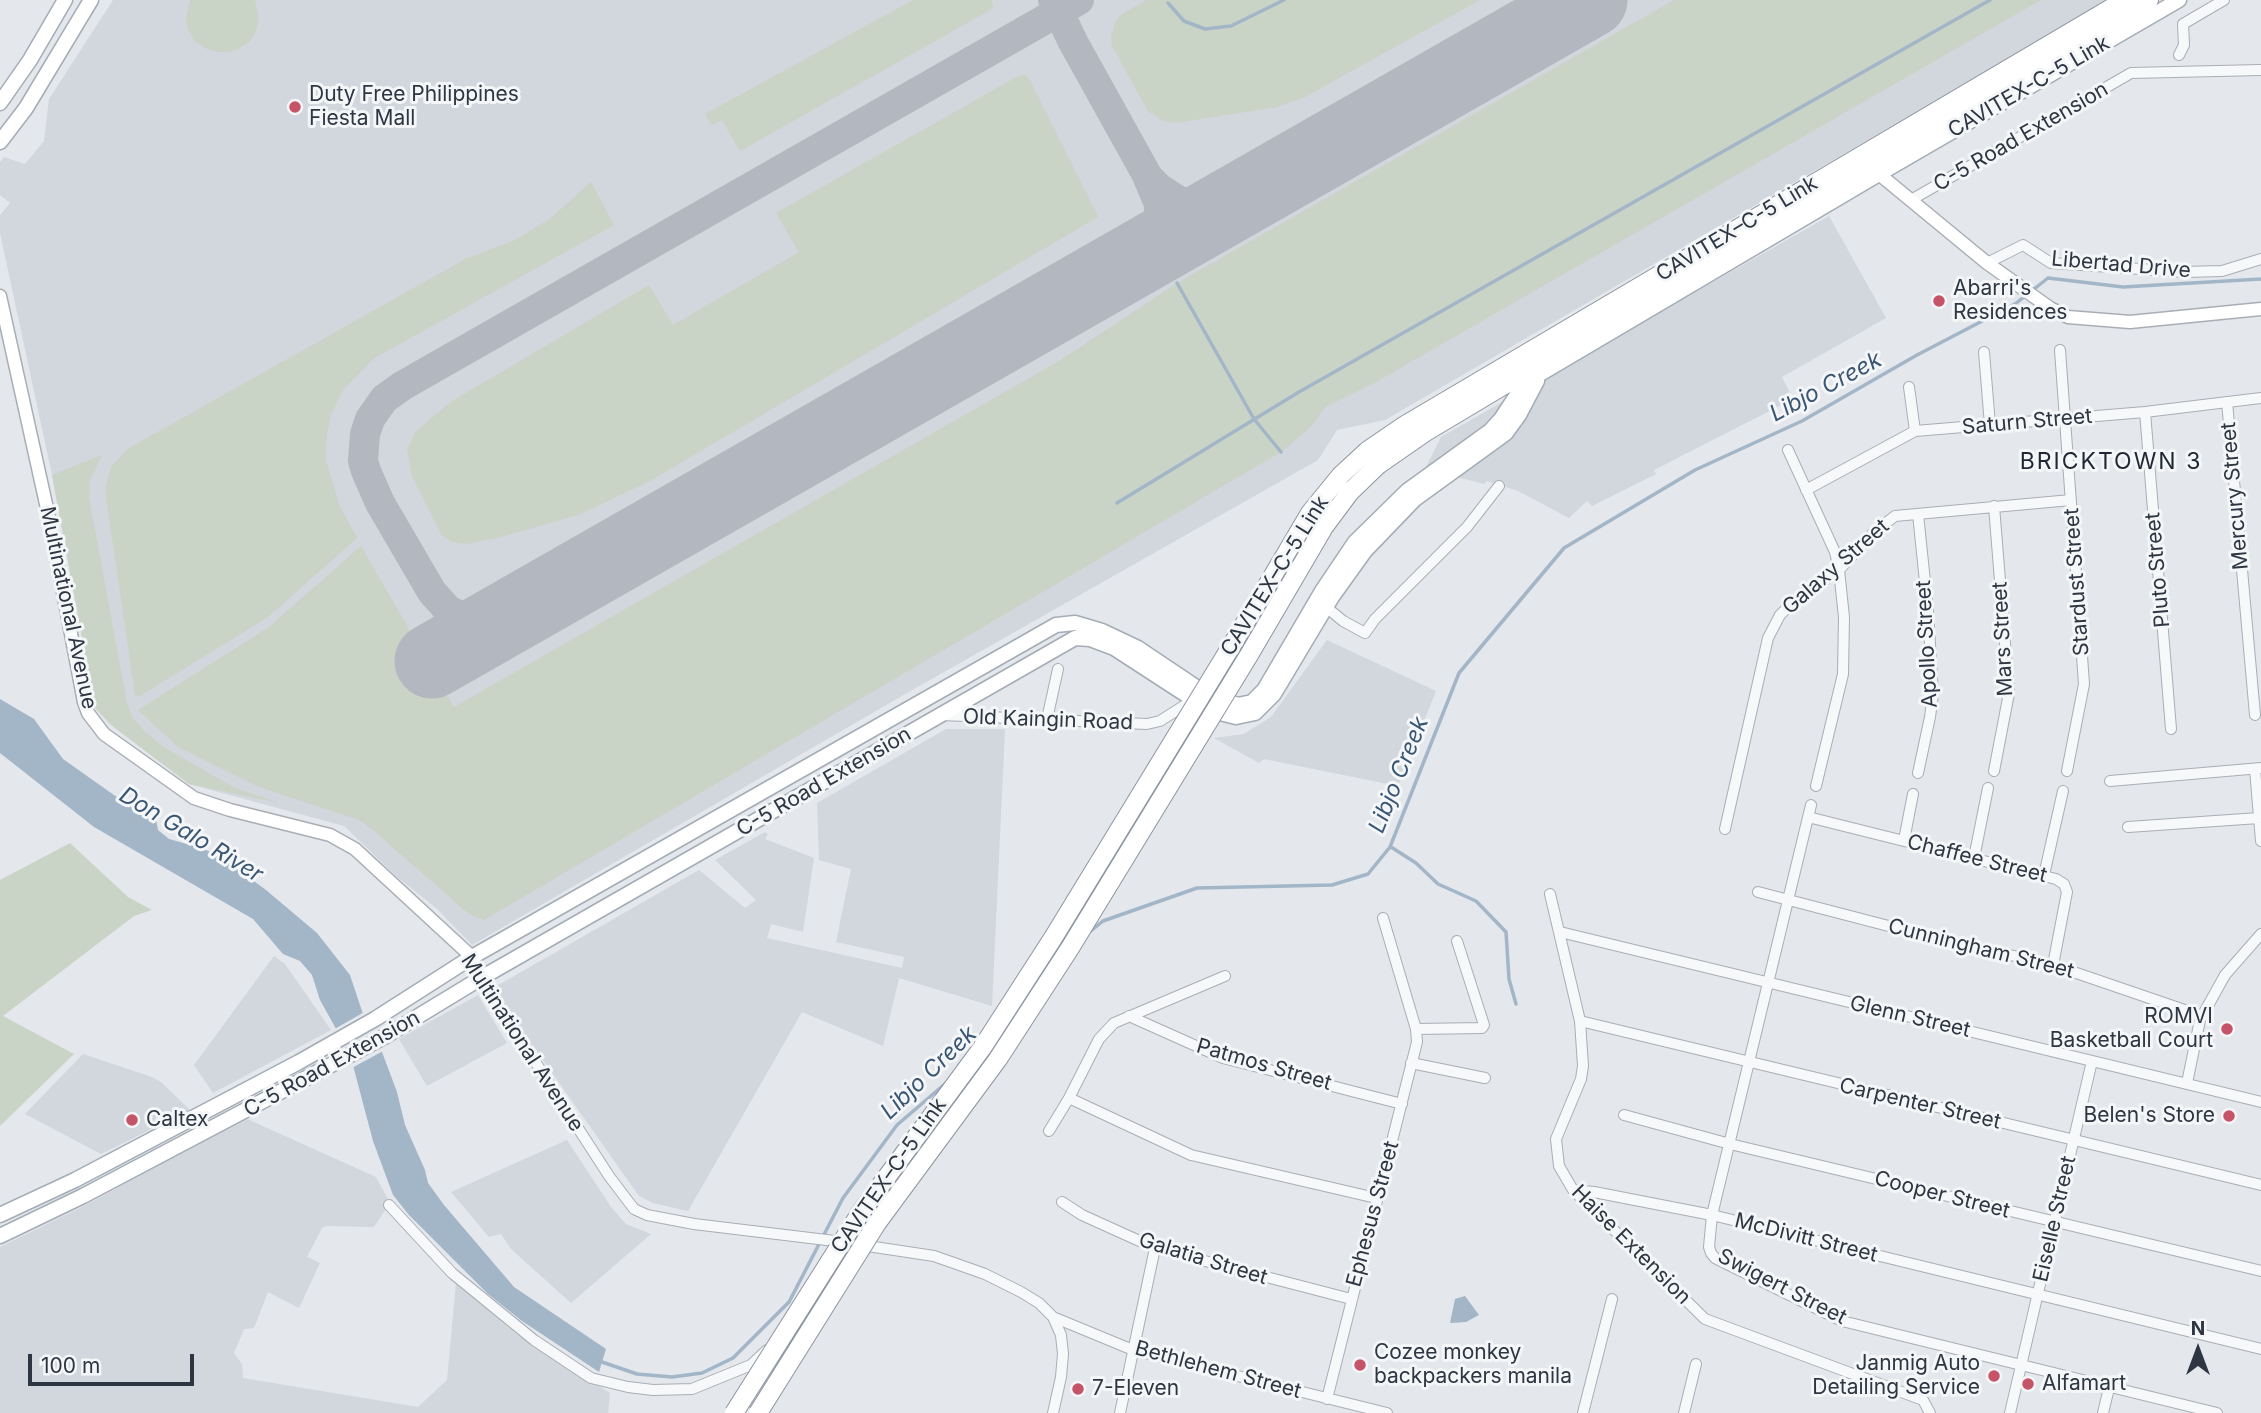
<!DOCTYPE html>
<meta charset="utf-8">
<style>
body{margin:0}
#map{position:relative;width:2261px;height:1413px;overflow:hidden;background:#e4e7eb;font-family:Inter,sans-serif}
canvas{display:block}
.north{position:absolute;left:2163px;top:1315px;width:70px;height:70px;-webkit-text-stroke:5px #f4f6f8;paint-order:stroke;rotate:0deg;font-size:19px;font-weight:700;line-height:28px;text-align:center;color:#2d3642}
.north::after{content:'';display:block;margin:auto;width:24px;height:32px;background:#2d3642;clip-path:polygon(50% 0,100% 100%,50% 72%,0 100%)}
.scale{position:absolute;left:28px;top:1354px;width:166px;height:32px;box-sizing:border-box;border:4px solid #2d3642;border-top:0;padding-left:9px;font-size:21px;line-height:24px;white-space:nowrap;color:#2d3642;-webkit-text-stroke:5px #f4f6f8;paint-order:stroke}
</style>
<div id="map">
<canvas width="2261" height="1413"></canvas>
<div class="north">N</div>
<div class="scale">100 m</div>
</div>
<script>
const c = document.querySelector('canvas').getContext('2d');
c.lineJoin = 'round';
function paint(path, color) { c.fillStyle = color; c.fill(path, 'evenodd'); }
const shape = rows => new Path2D(rows.map(r => 'M' + r).join(''));
function trace(path, color, width, dash) { c.strokeStyle = color; c.lineWidth = width; c.lineCap = dash ? 'butt' : 'round'; c.setLineDash(dash || []); c.stroke(path); }
function write(font, color, halo, rows, align = 'center') {
  c.font = font + ' Inter,sans-serif'; c.lineWidth = 6; c.setLineDash([]); c.textBaseline = 'middle'; c.strokeStyle = halo; c.fillStyle = color; for (const [text, x, y, turn = 0] of rows) {
    c.save(); c.translate(x, y); c.rotate((+turn || 0) * Math.PI / 180); c.textAlign = isNaN(turn) ? turn : align; if (halo) c.strokeText(text, 0, 0); c.fillText(text, 0, 0); c.restore();
  }
}
paint(shape([
 [113,0,2109,0,1385,420,1337,430,1318,460,900,697,472,945,436,908,396,876,344,826,189,784,111,725,95,708,52,475,0,233,0,215,10,203,0,195,0,162,4,157,25,164,44,141,49,99],
 [1829,216,1886,318,1782,377,1793,399,1654,470,1656,474,1592,506,1587,501,1569,518,1518,491,1487,481,1484,484,1425,469,1441,437],
 [1327,640,1436,691,1398,786,1264,759,1259,763,1214,738,1244,734,1271,717],
 [946,729,1005,729,992,1006,899,978,883,1046,802,1012,688,1211,653,1203,639,1196,533,1046,495,987,699,870,745,908,756,900,715,860,765,832,768,834,765,839,814,858,803,932,771,924,767,938,902,968,904,957,836,942,851,869,819,860,817,803],
 [274,956,285,964,331,1030,213,1093,194,1065],
 [478,995,507,1043,427,1086,399,1039],
 [83,1054,152,1077,161,1082,190,1110,101,1154,25,1114],
 [245,1118,376,1177,390,1203,374,1227,327,1226,322,1228,307,1257,320,1263,299,1308,268,1292,254,1328,244,1329,234,1353,242,1364,243,1378,418,1407,447,1380,456,1283,515,1333,610,1393,608,1413,0,1413,0,1247,86,1205],
 [567,1140,611,1207,626,1224,651,1234,571,1303,511,1249,501,1234,489,1237,451,1192]
]), '#d2d6dd');
paint(shape([
 [190,0,255,0,259,19,256,31,250,41,240,48,229,52,217,52,205,48,195,41,188,30,186,18],
 [913,0,991,0,994,8,740,151,722,120,712,125,705,114],
 [1146,0,1480,0,1305,97,1277,107,1176,123,1163,121,1148,111,1112,46,1111,36,1116,21,1121,15],
 [1674,0,2041,0,1376,382,1325,407,1310,428,1281,452,484,920,469,914,373,830,359,820,259,787,178,747,138,710,269,627,361,546,454,707,1059,361,1177,283],
 [1025,75,1029,79,1098,217,650,481,578,515,501,537,468,544,452,542,442,536,412,476,407,449,416,431,452,401,649,285,673,325,799,252,776,213,1018,76],
 [591,182,614,225,373,359,343,390,331,415,327,434,326,460,339,504,357,538,268,617,140,696,135,695,105,490,111,467,129,448,467,258,515,240,551,218],
 [102,455,90,480,89,497,127,703,133,718,145,732,165,748,235,788,279,803,189,784,111,725,95,708,52,475],
 [70,843,128,897,152,910,134,916,3,1016,74,1054,0,1126,0,880]
]), '#cad4c6');
paint(shape([
 [0,699,34,719,63,759,121,800,156,819,158,830,169,839,201,848,220,856,266,890,317,933,350,975,363,1014,382,1052,397,1092,405,1125,425,1170,428,1183,444,1205,514,1287,606,1349,599,1372,522,1321,488,1294,409,1215,393,1195,373,1141,350,1054,320,1000,312,975,300,961,283,954,253,919,94,827,0,753],
 [1465,1296,1479,1315,1466,1322,1450,1323,1455,1299]
]), '#a2b6c8');
paint(shape([
 [366,1011,385,1050,350,1069,347,1055,333,1030]
]), '#e4e7eb');
trace(shape([
 [1168,3,1184,21,1205,29,1231,26,1284,0],
 [1177,283,1254,419,1281,452],
 [1117,503,1299,392,1990,0],
 [1391,847,1416,863,1438,884,1476,901,1506,932,1509,979,1516,1004],
 [1087,934,1103,921,1197,888,1332,885,1368,874,1390,847,1459,673,1564,548,1695,470,1802,421,1917,355,2015,304,2048,278,2123,287,2261,279],
 [1026,995,1041,977],
 [602,1362,637,1374,672,1377,702,1373,733,1358,789,1302,843,1198,897,1125,946,1083]
]), '#a2b6c8', 3.5);
trace(shape([
 [1053,0,1073,42,1148,177,1159,188,1179,201,1201,206,1231,201,1254,192],
 [1132,261,1148,247,1157,229,1159,219,1159,204,1148,178],
 [522,609,486,620,472,620,449,611,432,592,380,503,366,471,363,461,365,434,370,419,384,399,402,386,1079,0]
]), '#b2b7c0', 30);
trace(shape([
 [432,661,1590,0]
]), '#b2b7c0', 75);
const street = shape([
 [2179,55,2184,45,2183,24,2224,0],
 [1911,200,2131,73,2261,70],
 [1987,263,2023,245,2051,263,2185,272,2222,271,2261,259],
 [2060,350,2084,684,2067,771],
 [1984,352,1990,425],
 [1909,387,1915,431],
 [2227,402,2255,715],
 [2145,412,2171,729],
 [1788,450,1835,552,1839,570,1844,617,1843,674,1816,786],
 [1806,490,1915,431,2145,412,2261,398],
 [1918,514,1928,611,1933,694,1930,717,1918,773],
 [1326,607,1343,621,1365,633,1375,619,1467,527,1499,486],
 [942,715,1147,724,1160,721,1193,700],
 [1047,719,1058,669],
 [2255,769,2261,841],
 [1994,771,2009,693,1994,506],
 [2110,781,2261,768],
 [1811,805,1712,1215,1709,1247,1711,1253,1715,1258,1842,1321,2217,1413],
 [1808,817,2056,879,2064,884,2067,892,2053,965],
 [2128,827,2259,818],
 [1725,829,1768,638,1780,615,1789,606,1839,570,1874,532,1895,516,2071,500],
 [1904,840,1913,794],
 [1974,858,1988,788],
 [2044,875,2063,791],
 [1758,892,1923,935,2053,965,2202,1016],
 [1550,894,1580,1021,1583,1066,1581,1079,1556,1139,1559,1166,1573,1190,1705,1319,1923,1400,1930,1413],
 [1560,932,2261,1102],
 [481,978,609,1176,634,1209,647,1215,694,1224,843,1242],
 [1129,1016,1223,1058,1402,1104],
 [1580,1021,2261,1185],
 [1416,1029,1482,1028,1484,1025,1457,941],
 [1411,1063,1485,1078],
 [2187,1083,2200,1020,2225,975,2261,934],
 [1069,1098,1191,1155,1376,1198],
 [1624,1115,1730,1144,2261,1271],
 [1049,1131,1069,1098,1099,1039,1114,1023,1225,976],
 [1573,1190,1594,1192,1712,1215,2261,1349],
 [1062,1202,1082,1215,1155,1248,1351,1299],
 [389,1205,452,1273,534,1340,591,1378,628,1387,653,1390,692,1389,751,1365,767,1350],
 [861,1245,934,1256,985,1274,1021,1292,1039,1303,1053,1317,1061,1335,1063,1354,1061,1377,1053,1413],
 [1053,1317,1133,1350,1387,1413],
 [1327,1399,1417,1042,1416,1029,1383,918],
 [1120,1413,1155,1248],
 [1583,1413,1612,1299],
 [1684,1413,1696,1364],
 [2010,1413,2092,1061],
 [2103,1413,2109,1388]
]);
const secondary = shape([
 [1879,174,1987,263,2050,308,2068,317,2130,322,2261,309],
 [0,296,48,513,84,702,88,713,104,734,194,798,230,810,330,835,355,849,472,957,481,978]
]);
const primary = shape([
 [0,103,30,60,65,0],
 [0,142,26,108,91,0],
 [0,1215,75,1180,299,1062,375,1019,472,957,1056,625,1075,623,1102,631,1138,648,1208,695,1238,705,1252,702,1264,690,1322,591,1355,542,1407,491,1490,431,1501,419,1518,393,1540,374,1879,174,2179,0],
 [0,1236,83,1196,384,1037,481,978,1075,638,1090,639,1114,648,1194,700,1220,713,1236,717,1255,713,1274,694,1332,597,1365,551,1415,499,1506,433,1519,415,1537,381]
]);
const highway = shape([
 [1367,451,1405,425,2125,0],
 [1378,465,1424,433,2149,0]
]);
trace(street, '#a9aeb5', 12);
trace(secondary, '#a9aeb5', 15);
trace(primary, '#a4acb6', 17);
trace(highway, '#8d95a1', 20);
trace(street, '#f7f8f9', 10);
trace(secondary, '#fff', 12);
trace(primary, '#fff', 14);
trace(highway, '#fff', 18);
const highwayBridge = shape([
 [734,1413,861,1212,982,1048,1053,938,1232,645,1310,513,1341,475,1367,451],
 [758,1413,877,1223,998,1059,1070,948,1249,655,1324,527,1350,492,1378,465]
]);
trace(highwayBridge, '#8d95a1', 20, []);
trace(highwayBridge, '#fff', 18);
for (const [x, y, r, color] of [
 [295,107,7,"#c65469"],
 [1939,301,7,"#c65469"],
 [2227,1029,7,"#c65469"],
 [2229,1116,7,"#c65469"],
 [132,1120,7,"#c65469"],
 [1360,1365,7,"#c65469"],
 [1994,1376,7,"#c65469"],
 [2028,1384,7,"#c65469"],
 [1078,1389,7,"#c65469"]
]) { const dot = new Path2D(); dot.arc(x, y, r, 0, 2 * Math.PI); c.fillStyle = color; c.fill(dot); trace(dot, '#f4f6f8', 2.5); }
write('21px', '#2d3642', '#f4f6f8', [
 ["CAVITEX-C-5 Link",2029,87,-30],
 ["C-5 Road Extension",2021,137,-30],
 ["CAVITEX–C-5 Link",1737,229,-31],
 ["Libertad Drive",2121,265,5],
 ["Saturn Street",2027,422,-5],
 ["Mercury Street",2235,496,-95],
 ["Galaxy Street",1836,567,-41],
 ["Pluto Street",2158,570,-95],
 ["CAVITEX–C-5 Link",1275,576,-58],
 ["Stardust Street",2077,582,-94],
 ["Multinational Avenue",68,608,78],
 ["Mars Street",2003,639,-93],
 ["Apollo Street",1927,644,-93],
 ["Old Kaingin Road",1048,720,2],
 ["C-5 Road Extension",824,782,-30],
 ["Chaffee Street",1977,859,14],
 ["Cunningham Street",1981,949,14],
 ["Glenn Street",1910,1017,13],
 ["Multinational Avenue",522,1043,57],
 ["C-5 Road Extension",332,1064,-29],
 ["Patmos Street",1264,1065,16],
 ["Carpenter Street",1920,1104,13],
 ["CAVITEX–C-5 Link",889,1176,-55],
 ["Cooper Street",1942,1195,14],
 ["Ephesus Street",1373,1214,-75],
 ["Eiselle Street",2055,1219,-77],
 ["McDivitt Street",1806,1238,14],
 ["Haise Extension",1631,1245,45],
 ["Galatia Street",1203,1259,17],
 ["Swigert Street",1782,1287,27],
 ["Bethlehem Street",1218,1370,15]
]);
write('21px', '#2d3642', '#f4f6f8', [
 ["Duty Free Philippines",309,95],
 ["Fiesta Mall",309,119],
 ["Abarri's",1953,289],
 ["Residences",1953,313],
 ["ROMVI",2213,1017,"right"],
 ["Basketball Court",2213,1041,"right"],
 ["Belen's Store",2215,1116,"right"],
 ["Caltex",146,1120],
 ["Cozee monkey",1374,1353],
 ["backpackers manila",1374,1377],
 ["Janmig Auto",1980,1364,"right"],
 ["Detailing Service",1980,1388,"right"],
 ["Alfamart",2042,1384],
 ["7-Eleven",1092,1389]
], 'left');
write('italic 23px', '#395674', '#f4f6f8', [
 ["Libjo Creek",1826,387,-28],
 ["Libjo Creek",1399,775,-68],
 ["Don Galo River",191,835,31],
 ["Libjo Creek",929,1073,-44]
]);
c.letterSpacing = '2px';
write('23px', '#1f2734', '#f4f6f8', [
 ["BRICKTOWN 3",2111,462]
]);
c.letterSpacing = '0px';
</script>
